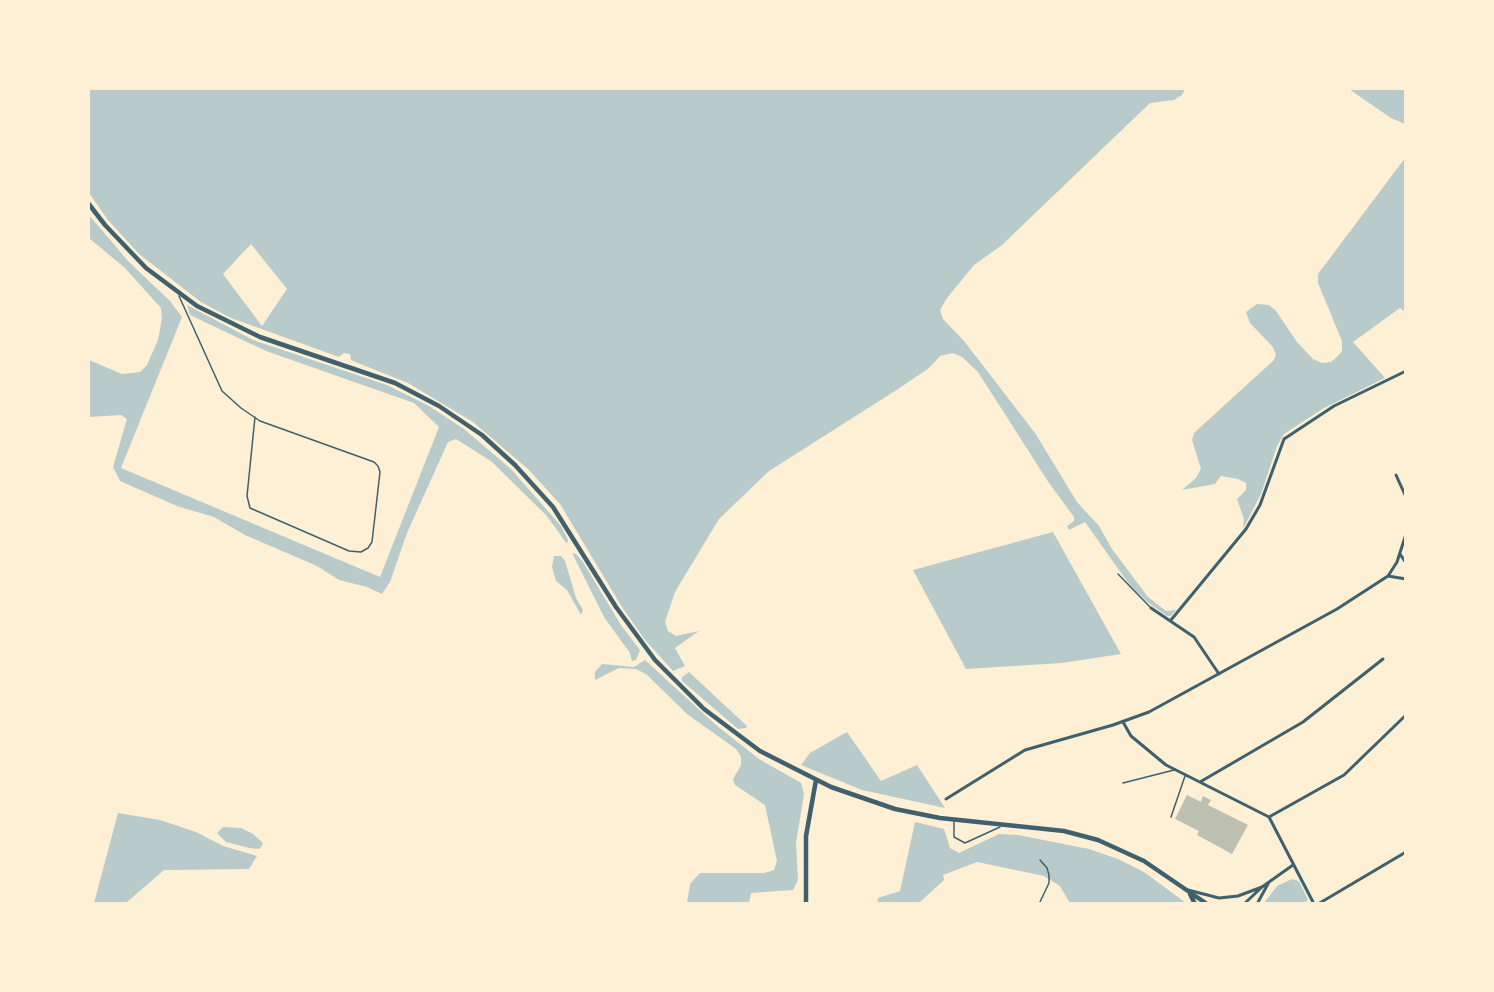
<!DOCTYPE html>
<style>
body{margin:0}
#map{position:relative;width:1494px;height:992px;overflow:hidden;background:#fdf0d5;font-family:Ubuntu,sans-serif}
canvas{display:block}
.frame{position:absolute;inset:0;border:90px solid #fdf0d5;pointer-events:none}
</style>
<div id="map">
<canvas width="1494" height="992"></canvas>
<div class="frame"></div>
</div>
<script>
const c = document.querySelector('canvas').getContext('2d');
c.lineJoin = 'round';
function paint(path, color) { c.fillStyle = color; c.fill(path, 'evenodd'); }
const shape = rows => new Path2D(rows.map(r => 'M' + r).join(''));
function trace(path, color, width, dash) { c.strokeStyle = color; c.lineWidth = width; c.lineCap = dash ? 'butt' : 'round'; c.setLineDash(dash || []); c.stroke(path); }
paint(shape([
 [88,89,1185,89,1182,95,1174,100,1150,103,1002,245,974,265,947,298,940,310,943,319,964,341,1035,433,1077,502,1099,526,1112,549,1148,597,1166,611,1176,610,1171,616,1167,616,1146,601,1129,584,1085,522,1069,530,1067,526,1074,521,1074,517,1049,483,978,372,962,357,953,353,940,356,929,368,895,391,769,471,719,519,675,592,665,622,668,631,676,636,699,631,675,648,685,666,673,671,645,640,622,607,560,504,529,470,473,422,408,383,358,363,351,360,350,354,344,353,339,357,231,318,201,302,139,254,108,220,89,193],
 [251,244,287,289,262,326,223,274],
 [1349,89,1405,89,1405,124,1391,118],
 [1405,158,1405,312,1400,308,1353,342,1385,378,1324,408,1284,434,1277,446,1261,494,1243,529,1244,519,1237,499,1246,490,1246,483,1238,479,1221,476,1215,484,1182,490,1196,478,1201,469,1192,440,1194,433,1274,360,1276,354,1272,346,1250,323,1246,312,1257,304,1269,305,1276,311,1297,342,1313,359,1322,363,1331,362,1338,356,1342,351,1342,341,1318,283,1318,274],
 [89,215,128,261,170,301,182,317,121,468,380,577,439,427,414,403,266,351,190,315,187,305,253,340,387,385,429,406,464,429,511,469,561,526,568,540,567,544,547,516,491,461,456,439,448,442,407,533,390,582,382,594,367,587,339,580,317,566,245,535,214,517,177,506,120,481,113,467,127,419,121,415,89,417,89,360,122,374,140,372,147,365,158,340,162,318,161,308,125,268,89,238],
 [1053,532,1121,654,1062,663,966,669,913,570],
 [572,553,576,554,583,562,621,625,640,650,636,660,632,661,630,653,604,617],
 [554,556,561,556,565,561,576,598,583,610,581,615,567,590,556,581,552,567],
 [645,660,716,725,759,759,801,783,804,794,796,843,798,880,793,890,751,893,749,903,687,903,690,884,700,873,764,873,774,870,777,861,765,805,735,785,733,779,741,765,741,757,736,749,687,714,646,674,636,669,619,668,595,680,595,672,602,664,634,667],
 [689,672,747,726,746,728,738,729,682,681,682,677],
 [847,732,881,781,917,765,945,808,862,790,801,765,810,753],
 [118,813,160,820,196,832,223,846,257,856,249,869,164,870,126,903,94,903],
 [915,822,944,829,950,848,959,853,999,834,1018,835,1089,849,1118,859,1144,872,1186,903,1070,903,1060,886,1044,876,977,862,943,875,944,880,919,903,877,904,878,898,900,891],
 [223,827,241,828,253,834,263,843,260,849,249,848,226,842,217,833],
 [1292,879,1299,881,1308,900,1304,903,1264,903,1277,886]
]), '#b9caca');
paint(shape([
 [1187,795,1201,802,1203,796,1211,800,1208,805,1248,825,1232,854,1197,835,1199,831,1175,819]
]), '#bec0b2');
trace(shape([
 [179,296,222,391,241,408,260,421,374,462,378,466,380,472,372,542,368,548,361,552,349,551,250,508,247,496,255,417],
 [1118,574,1150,607],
 [1123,783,1174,770],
 [1171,817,1185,776],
 [954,820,954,837,965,843,1000,827],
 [1039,904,1049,883,1049,875,1047,868,1040,860]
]), '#3f606c', 1.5);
trace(shape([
 [1396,475,1406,497],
 [1400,554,1406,563],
 [1388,576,1406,579],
 [1151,608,1194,637,1219,674],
 [1171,620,1246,529,1260,505,1284,439,1334,406,1406,371],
 [1123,722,1131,736,1166,765,1269,817,1314,904],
 [1200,782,1303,722,1383,659],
 [946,799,1025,750,1113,725,1149,712,1337,609,1388,576,1397,562,1406,534],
 [1269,817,1344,775,1406,715],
 [1188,890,1219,898,1238,896,1262,887],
 [1244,904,1262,887,1293,865],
 [1257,904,1269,882],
 [1318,904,1406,852]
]), '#3f606c', 3);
trace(shape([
 [88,203,105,225,146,268,197,306,260,337,395,383,439,406,482,435,515,465,553,507,616,607,655,660,704,709,760,751,831,787,895,809,940,818,1064,831,1098,840,1144,861,1207,904],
 [1190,894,1195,904],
 [806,904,806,836,816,780]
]), '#3f606c', 4.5);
</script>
